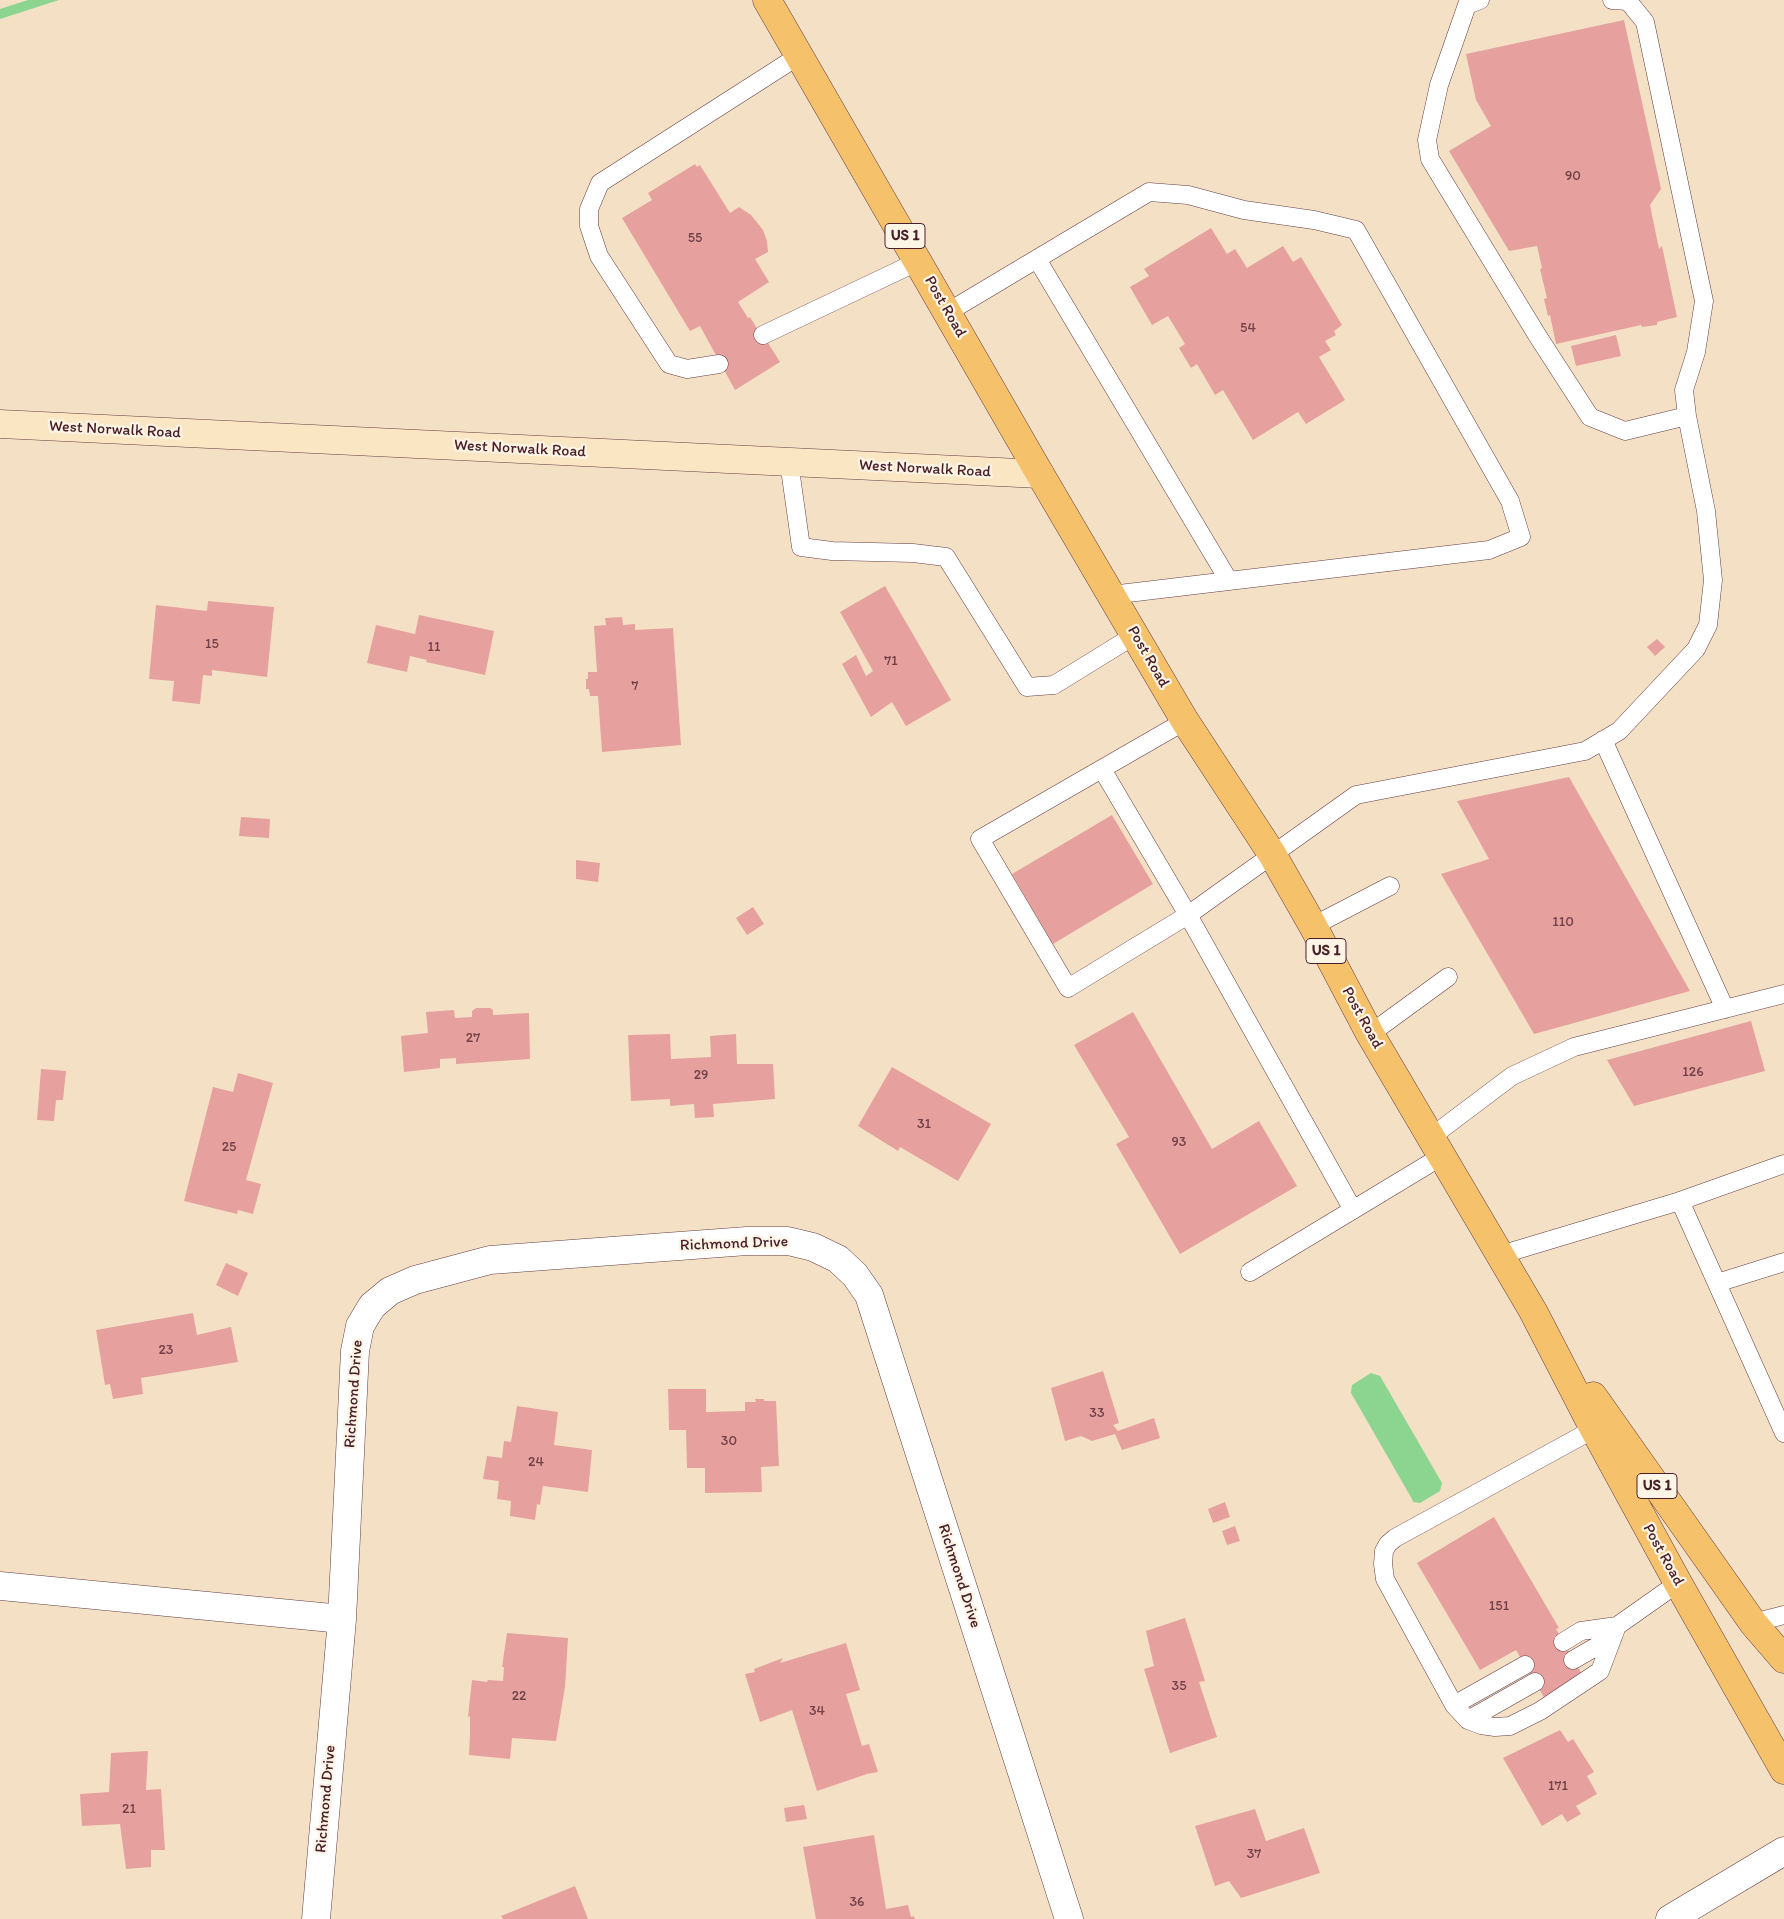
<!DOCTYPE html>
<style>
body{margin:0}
canvas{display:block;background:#f4e1c5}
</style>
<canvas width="1784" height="1919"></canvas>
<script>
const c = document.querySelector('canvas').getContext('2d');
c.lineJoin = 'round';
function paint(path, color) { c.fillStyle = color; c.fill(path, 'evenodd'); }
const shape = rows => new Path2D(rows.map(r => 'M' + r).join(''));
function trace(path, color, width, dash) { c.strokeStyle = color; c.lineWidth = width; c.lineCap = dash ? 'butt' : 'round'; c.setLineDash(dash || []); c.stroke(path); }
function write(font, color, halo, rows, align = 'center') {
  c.font = font + ' Itim,sans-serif'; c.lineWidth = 4.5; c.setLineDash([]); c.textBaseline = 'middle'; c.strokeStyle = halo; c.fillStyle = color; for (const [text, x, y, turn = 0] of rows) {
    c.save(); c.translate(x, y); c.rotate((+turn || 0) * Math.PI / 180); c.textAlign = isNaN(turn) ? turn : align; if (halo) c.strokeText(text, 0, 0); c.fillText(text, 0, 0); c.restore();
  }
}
paint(shape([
 [28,0,59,0,0,19,0,9],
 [1371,1373,1380,1376,1442,1483,1440,1491,1420,1503,1413,1502,1412,1499,1351,1393,1352,1385]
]), '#8bd591');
paint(shape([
 [1624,20,1661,189,1650,205,1659,249,1662,246,1677,317,1657,322,1657,325,1642,327,1641,325,1556,344,1550,315,1548,316,1544,299,1547,298,1540,269,1542,268,1537,246,1509,251,1449,151,1491,126,1476,100,1466,54],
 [695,164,697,167,700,165,730,213,739,207,751,215,763,230,767,241,768,252,755,259,769,282,738,302,748,318,750,317,761,335,763,335,780,362,735,390,700,326,690,331,622,218,652,200,648,193],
 [1211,228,1227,254,1235,249,1247,268,1283,246,1293,262,1301,257,1342,325,1334,331,1336,335,1325,341,1331,350,1319,357,1345,400,1306,424,1298,412,1253,440,1223,390,1215,395,1197,364,1191,368,1179,348,1185,344,1168,316,1152,325,1130,287,1149,276,1144,269],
 [1616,335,1621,356,1576,366,1571,346],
 [885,586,951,700,906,726,892,702,871,717,842,664,856,655,866,676,873,671,840,612],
 [208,601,274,607,267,677,212,670,212,676,203,675,200,704,172,701,174,681,149,679,156,605,207,611],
 [419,615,494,631,485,675,426,662,427,660,410,656,407,672,367,663,376,625,415,634],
 [622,617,623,625,635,624,635,630,673,628,681,745,602,752,598,696,590,696,589,689,586,689,586,679,588,679,588,672,597,672,594,626,606,625,605,618],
 [1657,639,1665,647,1655,656,1647,647],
 [1569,777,1690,991,1534,1034,1441,874,1489,859,1457,801],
 [1112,815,1153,884,1053,944,1012,874],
 [241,817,270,819,269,838,239,836],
 [576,860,600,863,598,882,576,879],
 [753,907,764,924,747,935,736,918],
 [476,1008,490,1008,493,1010,493,1015,529,1013,530,1059,456,1064,456,1058,440,1059,440,1068,404,1072,401,1036,428,1033,426,1012,454,1010,455,1018,472,1017,472,1011],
 [1133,1012,1212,1149,1259,1121,1297,1186,1180,1254,1116,1144,1129,1137,1074,1045],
 [1751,1021,1765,1071,1634,1106,1607,1060],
 [670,1034,671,1059,711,1057,710,1036,736,1034,737,1064,773,1064,775,1099,713,1104,714,1117,695,1118,694,1104,670,1106,670,1099,631,1101,628,1035],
 [892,1067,991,1124,958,1181,900,1147,898,1151,858,1126],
 [41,1069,66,1071,63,1100,56,1100,54,1121,37,1120],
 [238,1073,273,1083,246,1180,261,1184,253,1214,238,1210,237,1214,184,1201,213,1087,233,1092],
 [226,1263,248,1273,238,1296,216,1285],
 [193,1313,197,1335,231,1327,238,1362,141,1378,143,1394,113,1399,110,1384,105,1385,96,1330],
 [1103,1371,1119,1423,1113,1425,1118,1431,1154,1418,1160,1438,1122,1450,1115,1434,1092,1441,1081,1436,1065,1441,1051,1388],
 [668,1389,706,1389,706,1412,745,1411,745,1402,756,1402,755,1399,764,1399,764,1401,776,1401,779,1466,761,1467,762,1492,705,1493,705,1468,687,1468,686,1430,669,1430],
 [517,1406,558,1412,554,1445,592,1450,588,1492,543,1486,540,1505,537,1504,535,1520,510,1516,511,1501,497,1499,499,1481,483,1479,487,1456,502,1458,504,1441,511,1442],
 [1225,1502,1230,1517,1213,1523,1208,1509],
 [1494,1517,1559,1628,1556,1629,1583,1676,1545,1699,1516,1650,1480,1670,1417,1563],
 [1235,1526,1240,1541,1227,1545,1222,1531],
 [1185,1618,1205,1681,1199,1682,1217,1737,1170,1753,1144,1669,1154,1666,1146,1631],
 [507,1633,568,1638,565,1687,556,1741,512,1738,510,1759,469,1755,470,1733,470,1716,468,1717,472,1680,487,1682,488,1680,503,1681,504,1667,502,1667],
 [846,1643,860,1690,846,1694,862,1746,869,1744,878,1772,867,1774,817,1791,792,1710,760,1722,745,1674,755,1672,754,1669,783,1658,780,1663],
 [1560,1730,1568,1742,1573,1739,1594,1772,1587,1776,1597,1794,1576,1806,1581,1814,1567,1822,1562,1814,1542,1826,1503,1758],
 [148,1751,146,1790,161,1789,165,1850,151,1850,151,1867,126,1869,120,1824,82,1826,80,1794,109,1792,111,1753],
 [804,1805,807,1819,786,1822,784,1808],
 [1255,1809,1266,1841,1304,1828,1320,1873,1241,1898,1229,1881,1215,1886,1195,1826],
 [874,1835,886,1909,908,1905,911,1917,914,1916,915,1919,816,1919,803,1847],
 [575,1886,588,1919,503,1919,501,1916]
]), '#e6a19e');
const lane = shape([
 [1480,0,1467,5,1439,85,1427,140,1430,159,1537,335,1590,417,1625,431,1687,416],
 [1037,259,1229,581],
 [948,312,1149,192,1188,195,1244,210,1314,220,1356,230,1510,501,1521,537,1489,550,1111,595],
 [763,335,919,261],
 [719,364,687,369,669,364,599,256,589,226,589,209,600,183,800,55],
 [789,462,801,547,832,551,913,553,946,557,1027,687,1054,685,1135,635],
 [1185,721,980,839,1068,988,1188,915,1356,795,1585,751,1619,731,1696,649,1708,625,1713,580,1706,511,1687,416,1684,390,1696,352,1704,301,1645,22,1628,1,1612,0],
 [1603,740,1725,1009],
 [1102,769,1188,915,1353,1210],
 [1313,926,1390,886],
 [1370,1034,1448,977],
 [1431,1137,1512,1076,1574,1047,1784,994],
 [1680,1201,1784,1164],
 [1500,1255,1680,1201,1784,1433],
 [1250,1272,1442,1156],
 [1717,1283,1784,1262],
 [1594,1429,1395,1538,1388,1544,1384,1551,1383,1564,1385,1579,1454,1705,1468,1720,1481,1725,1495,1727,1510,1726,1540,1711,1600,1671,1617,1626,1678,1583],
 [1753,1623,1784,1615],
 [1563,1642,1581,1631,1617,1626],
 [1573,1660,1613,1637],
 [1454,1705,1525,1665],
 [1468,1720,1535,1682]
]);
const street = shape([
 [0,1586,342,1619],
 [316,1919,342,1619,355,1351,360,1326,372,1306,390,1291,415,1280,490,1260,747,1241,788,1241,813,1247,838,1259,855,1275,869,1295,1069,1919],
 [1670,1919,1784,1851]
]);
const secondary = shape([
 [0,424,1040,474]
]);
const primary = shape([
 [767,0,1040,474,1185,721,1272,854,1313,926,1370,1034,1533,1311,1594,1429,1678,1583,1784,1770],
 [1593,1396,1753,1623,1784,1659]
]);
trace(lane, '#643c42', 19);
trace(street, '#643c42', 29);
trace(secondary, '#643c42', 29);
trace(primary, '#643c42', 29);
trace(lane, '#fff', 18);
trace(street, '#fff', 28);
trace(secondary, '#fbe6c4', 28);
trace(primary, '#f5c16b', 28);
write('14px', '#714048', null, [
 ["90",1573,176],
 ["55",695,238],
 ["54",1248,328],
 ["15",212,644],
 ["11",434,647],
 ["71",891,661],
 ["7",635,686],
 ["110",1563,922],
 ["27",473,1038],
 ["126",1693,1072],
 ["29",701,1075],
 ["31",924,1124],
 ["93",1179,1142],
 ["25",229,1147],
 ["23",166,1350],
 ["33",1097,1413],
 ["30",729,1441],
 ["24",536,1462],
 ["151",1499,1606],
 ["35",1179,1686],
 ["22",519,1696],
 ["34",817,1711],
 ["171",1558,1786],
 ["21",129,1809],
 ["37",1254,1854],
 ["36",857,1902]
]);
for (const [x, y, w] of [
 [905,236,40],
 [1326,951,40],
 [1657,1486,40]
]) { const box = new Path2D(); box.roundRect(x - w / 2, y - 12.5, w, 25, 4); c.fillStyle = '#fcf5e5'; c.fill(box); trace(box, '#4a1f2b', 1); }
write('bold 15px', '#4a1f2b', null, [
 ["US 1",905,236],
 ["US 1",1326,951],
 ["US 1",1657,1486]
]);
write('16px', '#4a1f2b', '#fcf5e5', [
 ["Post Road",945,307,60],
 ["West Norwalk Road",115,430,3],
 ["West Norwalk Road",520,449,3],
 ["West Norwalk Road",925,469,3],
 ["Post Road",1148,657,60],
 ["Post Road",1362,1018,61],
 ["Richmond Drive",734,1244,-2],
 ["Richmond Drive",354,1394,-86],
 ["Post Road",1663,1555,61],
 ["Richmond Drive",959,1576,72],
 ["Richmond Drive",326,1799,-85]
]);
</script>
